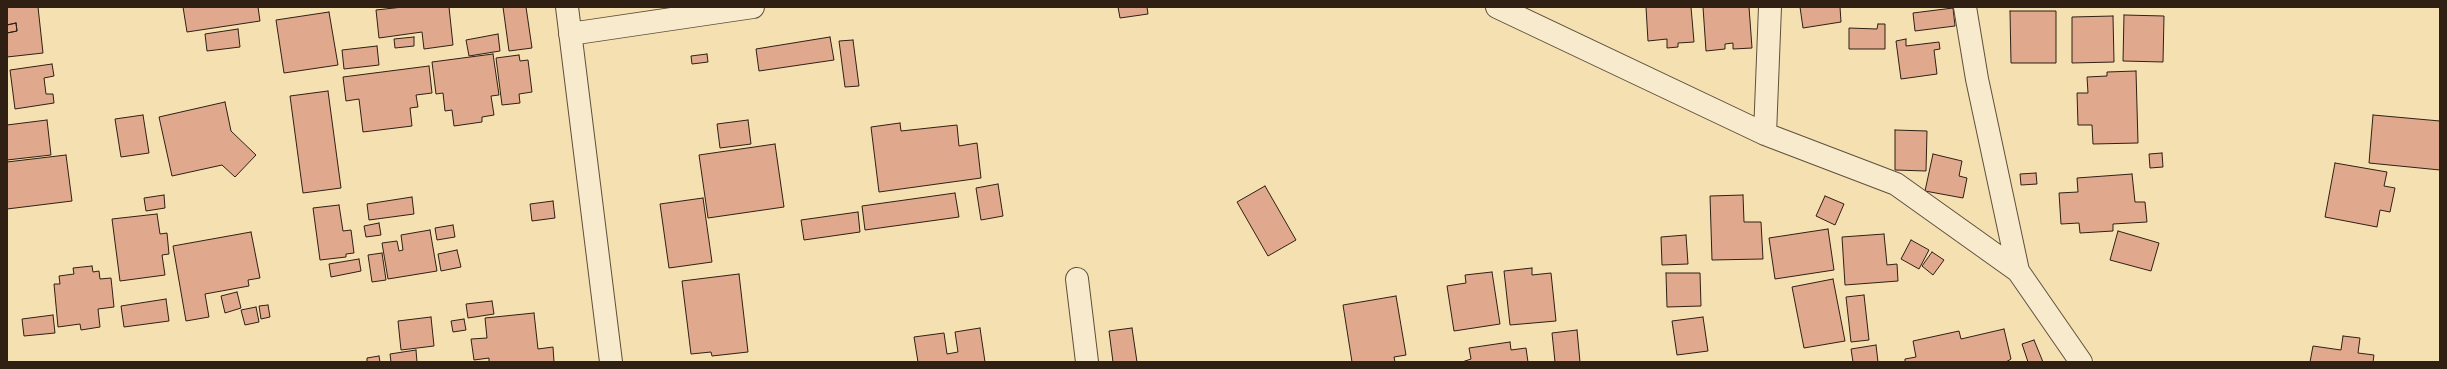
<!DOCTYPE html>
<style>
body{margin:0}
#map{position:relative;width:2447px;height:369px;overflow:hidden;background:#f5e0b2;font-family:"Old Standard TT",serif}
canvas{display:block}
.frame{position:absolute;inset:0;border:8px solid #2f2013;pointer-events:none}
</style>
<div id="map">
<canvas width="2447" height="369"></canvas>
<div class="frame"></div>
</div>
<script>
const c = document.querySelector('canvas').getContext('2d');
c.lineJoin = 'round';
function paint(path, color) { c.fillStyle = color; c.fill(path, 'evenodd'); }
const shape = rows => new Path2D(rows.map(r => 'M' + r).join(''));
function trace(path, color, width, dash) { c.strokeStyle = color; c.lineWidth = width; c.lineCap = dash ? 'butt' : 'round'; c.setLineDash(dash || []); c.stroke(path); }
const building = shape([
 [7,7,38,7,43,53,7,57,7,33,17,31,16,23,7,25,7,7],
 [183,7,258,7,260,21,187,32,183,7],
 [403,7,449,7,453,45,424,49,422,32,379,38,376,10,403,7],
 [503,7,526,7,532,48,509,51,503,7],
 [1118,7,1147,7,1148,14,1120,18,1118,7],
 [1646,7,1691,7,1694,42,1678,43,1678,47,1667,48,1667,39,1648,41,1646,7],
 [1703,7,1749,7,1752,48,1733,49,1733,43,1725,44,1725,49,1706,51,1703,7],
 [1800,7,1840,7,1841,22,1803,28,1800,7],
 [1953,8,1955,26,1915,31,1913,13,1953,8],
 [2010,11,2056,11,2056,63,2011,63,2010,11],
 [329,12,338,65,284,73,276,20,329,12],
 [2124,15,2164,16,2163,62,2123,61,2124,15],
 [2113,16,2114,62,2072,63,2072,17,2113,16],
 [16,23,17,31,7,33,7,25,16,23],
 [1878,24,1885,24,1885,49,1849,49,1849,28,1877,29,1878,24],
 [238,29,240,47,207,51,205,34,238,29],
 [498,34,500,51,469,56,466,40,498,34],
 [414,37,414,46,395,48,394,39,414,37],
 [830,37,834,60,759,71,756,49,830,37],
 [1906,39,1906,46,1939,42,1940,49,1934,50,1937,74,1901,79,1896,41,1906,39],
 [853,40,859,86,845,87,839,41,853,40],
 [377,46,379,65,344,69,342,50,377,46],
 [493,54,499,95,491,96,494,115,482,117,482,122,454,126,452,110,445,111,443,93,436,94,432,62,493,54],
 [707,54,708,62,692,64,691,56,707,54],
 [519,55,520,61,528,60,532,92,519,94,520,103,502,105,496,58,519,55],
 [52,64,54,76,44,78,46,94,53,94,54,103,15,109,10,70,52,64],
 [429,66,432,93,416,95,418,107,410,108,412,126,363,132,359,99,346,101,343,77,429,66],
 [2136,71,2138,143,2093,144,2092,125,2078,125,2077,93,2088,93,2087,77,2107,76,2107,72,2136,71],
 [328,91,341,188,303,193,290,96,328,91],
 [225,102,231,131,256,155,235,177,222,165,172,176,159,117,225,102],
 [143,115,149,153,121,157,115,119,143,115],
 [2373,115,2440,121,2440,170,2369,163,2373,115],
 [47,120,51,155,7,160,7,125,47,120],
 [748,120,751,144,720,148,717,124,748,120],
 [900,123,901,131,957,125,959,146,977,143,981,178,879,192,871,127,900,123],
 [1895,130,1927,131,1926,171,1895,170,1895,130],
 [775,144,784,207,708,218,699,155,775,144],
 [2162,153,2163,167,2150,168,2149,154,2162,153],
 [1933,154,1962,161,1959,176,1967,178,1963,198,1925,191,1933,154],
 [66,155,72,201,7,209,7,162,66,155],
 [2335,163,2387,172,2384,186,2395,188,2390,212,2380,210,2377,227,2325,217,2335,163],
 [2036,173,2037,184,2021,185,2020,174,2036,173],
 [2132,174,2135,202,2145,202,2147,222,2113,224,2113,231,2080,233,2079,223,2061,224,2059,193,2078,192,2077,178,2132,174],
 [998,184,1003,216,981,220,976,188,998,184],
 [1265,186,1296,240,1268,256,1237,202,1265,186],
 [955,193,959,217,865,230,862,206,955,193],
 [164,195,165,208,146,211,144,198,164,195],
 [1743,195,1744,222,1761,222,1763,259,1712,260,1710,196,1743,195],
 [1825,196,1844,204,1835,225,1816,216,1825,196],
 [412,197,414,214,369,220,367,204,412,197],
 [703,198,712,262,669,268,660,204,703,198],
 [553,201,555,218,532,221,530,204,553,201],
 [339,205,343,231,351,230,354,253,346,254,346,257,320,260,313,208,339,205],
 [858,212,860,232,804,240,801,220,858,212],
 [157,214,160,234,167,233,169,254,162,255,165,275,120,281,112,219,157,214],
 [379,223,381,235,366,237,364,226,379,223],
 [453,225,455,237,437,240,435,228,453,225],
 [1828,229,1834,270,1775,279,1769,238,1828,229],
 [430,230,437,271,388,279,382,243,397,241,399,251,403,250,401,235,430,230],
 [2118,231,2159,243,2151,271,2110,260,2118,231],
 [251,232,260,278,248,280,249,286,205,294,209,317,186,321,173,246,251,232],
 [1884,234,1887,265,1897,264,1898,281,1845,285,1842,237,1884,234],
 [1686,235,1688,264,1662,265,1661,237,1686,235],
 [1911,240,1929,250,1919,269,1901,259,1911,240],
 [457,250,461,267,441,271,438,254,457,250],
 [1932,252,1944,260,1933,275,1922,266,1932,252],
 [382,253,386,280,372,282,368,255,382,253],
 [359,259,361,271,331,277,329,264,359,259],
 [92,266,93,272,99,271,100,279,111,278,114,307,98,309,100,327,81,330,80,324,58,327,54,284,60,284,59,276,74,274,73,268,92,266],
 [1532,268,1532,275,1551,273,1556,321,1510,325,1504,271,1532,268],
 [1492,272,1500,324,1454,331,1447,286,1466,283,1465,275,1492,272],
 [1666,273,1700,273,1701,306,1667,307,1666,273],
 [739,274,748,352,712,356,711,352,691,354,682,281,739,274],
 [1833,279,1845,341,1804,348,1792,287,1833,279],
 [237,292,241,308,225,313,221,296,237,292],
 [1864,295,1869,340,1851,342,1846,297,1864,295],
 [1396,296,1406,355,1394,357,1395,362,1352,362,1343,305,1396,296],
 [166,299,169,321,124,327,121,306,166,299],
 [492,301,494,314,468,318,466,304,492,301],
 [268,305,270,317,261,319,259,306,268,305],
 [256,307,259,322,245,325,241,310,256,307],
 [534,313,538,349,553,347,554,362,489,362,489,358,474,360,471,339,487,338,485,318,534,313],
 [53,315,55,333,24,336,22,319,53,315],
 [431,317,434,346,401,350,398,321,431,317],
 [1703,317,1708,351,1677,355,1672,321,1703,317],
 [464,319,466,330,453,332,451,321,464,319],
 [980,328,985,362,918,362,914,337,944,333,947,354,958,352,955,332,980,328],
 [1132,328,1137,362,1113,362,1109,331,1132,328],
 [2004,329,2011,359,2006,362,1905,362,1905,359,1916,357,1913,341,1959,331,1961,339,2004,329],
 [1577,330,1580,362,1555,362,1552,333,1577,330],
 [2343,336,2360,338,2358,353,2374,355,2373,362,2310,362,2313,346,2341,350,2343,336],
 [2034,340,2043,362,2028,362,2022,344,2034,340],
 [1510,342,1511,350,1526,348,1528,362,1462,362,1471,359,1469,348,1510,342],
 [1876,345,1878,362,1853,362,1851,349,1876,345],
 [416,350,417,362,391,362,390,354,416,350],
 [379,356,380,362,367,362,367,358,379,356]
]);
paint(building, '#e0a88d');
trace(building, '#2f2013', 1);
const minor = shape([
 [567,7,611,362],
 [1497,7,1765,134,1896,184,2018,271,2081,362],
 [1965,7,1977,79,2018,271],
 [570,34,753,7],
 [1765,134,1770,7],
 [1077,279,1087,362]
]);
trace(minor, '#60503b', 24);
trace(minor, '#f8ebcd', 22);
</script>
